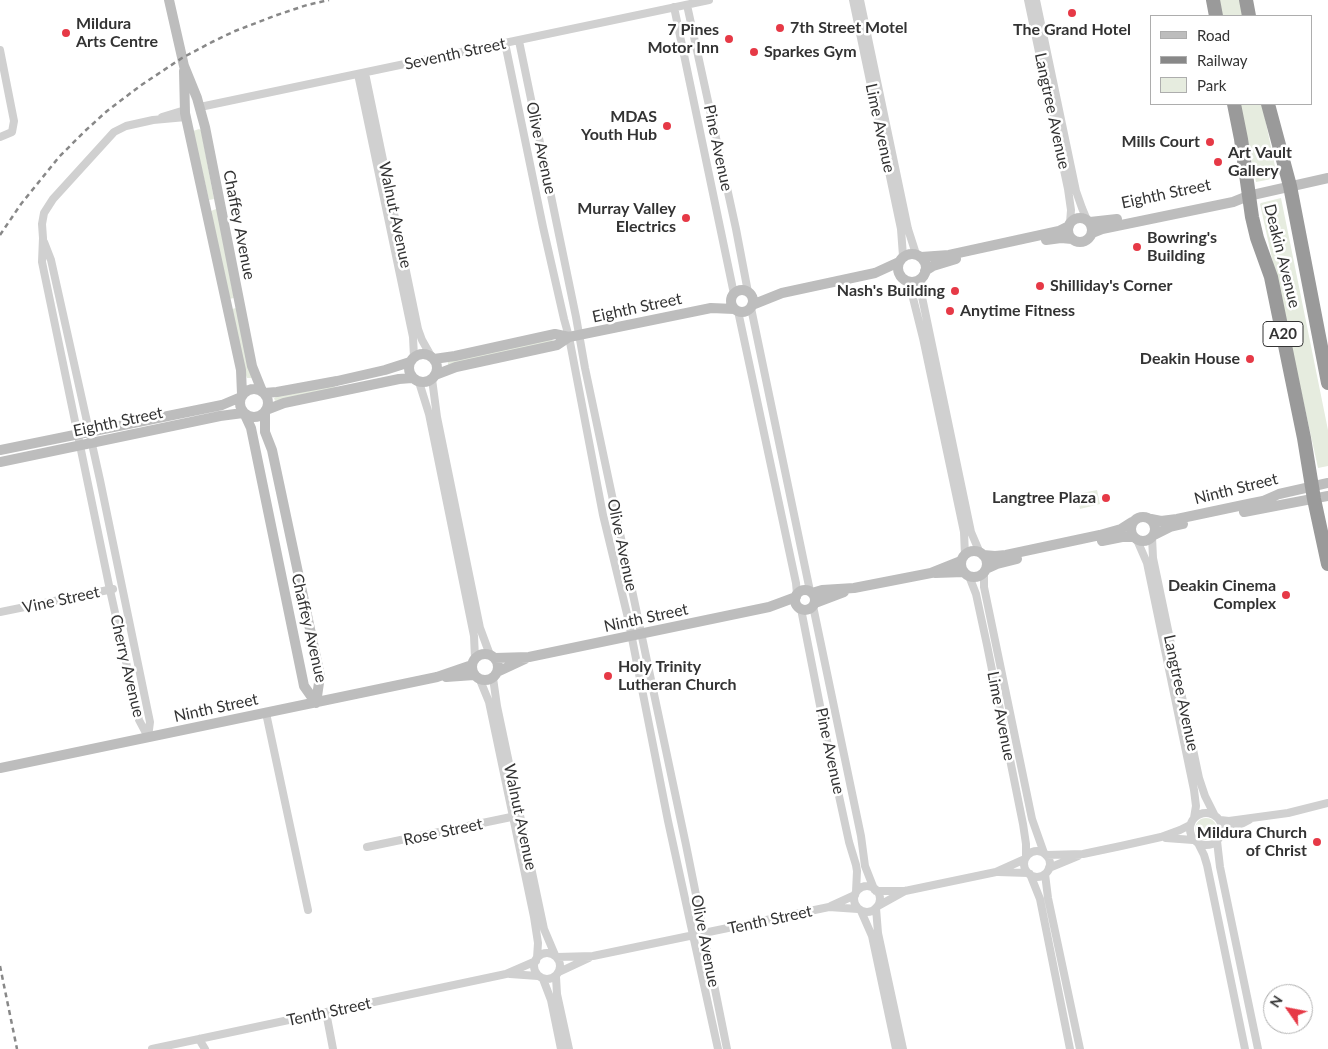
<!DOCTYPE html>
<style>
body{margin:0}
#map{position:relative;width:1328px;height:1049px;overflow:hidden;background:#fff;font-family:Lato,sans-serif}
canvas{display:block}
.legend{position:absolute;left:1150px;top:15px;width:162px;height:90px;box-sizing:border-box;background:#fff;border:1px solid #adadad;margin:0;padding:6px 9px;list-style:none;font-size:15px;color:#333}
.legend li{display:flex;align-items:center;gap:10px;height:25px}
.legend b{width:25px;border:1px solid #adadad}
.north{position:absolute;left:1263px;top:984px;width:50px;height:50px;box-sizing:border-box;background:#fff;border:1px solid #adadad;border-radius:50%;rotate:303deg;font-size:14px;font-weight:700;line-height:20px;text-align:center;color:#333}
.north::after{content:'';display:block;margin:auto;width:18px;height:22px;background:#e63946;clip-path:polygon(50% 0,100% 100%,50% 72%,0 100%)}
</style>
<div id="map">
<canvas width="1328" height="1049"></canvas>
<ul class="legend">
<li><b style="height:6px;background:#bdbdbd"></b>Road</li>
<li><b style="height:6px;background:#888"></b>Railway</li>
<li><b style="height:14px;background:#e6ecdf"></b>Park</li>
</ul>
<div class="north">N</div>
</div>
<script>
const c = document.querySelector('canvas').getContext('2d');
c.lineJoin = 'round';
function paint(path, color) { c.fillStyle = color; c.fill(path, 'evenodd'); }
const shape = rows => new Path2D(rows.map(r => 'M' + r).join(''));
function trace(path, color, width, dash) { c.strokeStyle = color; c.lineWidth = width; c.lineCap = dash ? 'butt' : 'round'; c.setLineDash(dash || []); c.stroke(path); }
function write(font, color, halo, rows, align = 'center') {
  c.font = font + ' Lato,sans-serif'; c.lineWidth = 5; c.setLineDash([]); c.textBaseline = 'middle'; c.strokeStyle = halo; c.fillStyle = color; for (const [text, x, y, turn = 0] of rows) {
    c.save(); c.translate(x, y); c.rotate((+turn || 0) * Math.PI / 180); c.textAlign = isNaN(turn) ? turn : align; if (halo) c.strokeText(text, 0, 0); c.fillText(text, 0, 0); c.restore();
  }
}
paint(shape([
 [1217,0,1241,0,1244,16,1220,16],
 [1239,104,1262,104,1277,176,1277,178,1256,182],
 [199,129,201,130,214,199,209,200,193,131],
 [1281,198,1328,430,1328,466,1318,468,1260,204,1261,203],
 [216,209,217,210,234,298,229,299,211,211],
 [236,308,252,377,251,378,247,378,244,369,232,309],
 [552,338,553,343,448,365,448,362],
 [334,384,335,388,275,401,274,398,276,397],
 [1097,490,1100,504,1080,509,1077,494],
 '1195 829a11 11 0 1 1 22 0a11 11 0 1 1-22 0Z'
]), '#e6ecdf');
trace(shape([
 [853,0,901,229,903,256],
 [860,0,908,229,916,254],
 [1028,0,1068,189,1071,210,1070,223],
 [1036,0,1076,191,1082,208,1087,220],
 [687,5,736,229,748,292],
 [674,7,734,294],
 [519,41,576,317,585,368,686,845,727,1049],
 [505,43,543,227,564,319,569,337,603,515,628,618,668,821,718,1049],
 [0,50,14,121,12,132,0,137],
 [365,73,418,329,422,340,431,356],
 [358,74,413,337,414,357],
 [200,107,709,0],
 [162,117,185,110],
 [44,242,51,260,100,480,150,722,148,737],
 [921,278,922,297,971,532,980,553],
 [909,282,923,338,964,532,965,555],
 [751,308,810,591],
 [738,311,796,583,797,594],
 [432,379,437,417,480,628,490,655],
 [419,382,429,414,474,636,475,658],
 [1152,537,1153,558,1199,778,1205,796,1215,816],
 [1137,540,1147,563,1194,790,1196,806,1194,818],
 [984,573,984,587,1032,819,1044,853],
 [969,576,976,594,987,645,1023,824,1026,844,1026,856],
 [813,606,861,836,865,866,874,889],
 [801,609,826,736,849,842,856,865,857,871,856,892],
 [0,612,113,589],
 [493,678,497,706,544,929,555,955],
 [480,680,489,702,534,917,538,943,537,958],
 [266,713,308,910],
 [148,737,139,720,110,590,42,262,43,238,42,224,44,213,53,199,114,132,126,126,153,120,186,117],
 '1190 829a16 16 0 1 1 32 0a16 16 0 1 1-32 0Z',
 [1220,820,1229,821,1288,813,1328,803],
 [1222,834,1249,820],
 [1166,838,1193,840],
 [1217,841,1220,867,1258,1049],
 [1199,845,1204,855,1207,865,1245,1049],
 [367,847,516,816],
 '1024 864a13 13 0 1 1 26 0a13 13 0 1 1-26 0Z',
 [1046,855,1083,854,1121,846,1161,837,1180,830,1190,825],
 [1049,868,1078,856],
 [998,872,1028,873],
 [1030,874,1040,899,1070,1049],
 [1045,874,1048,898,1080,1049],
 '854 899a13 13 0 1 1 26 0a13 13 0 1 1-26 0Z',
 [876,891,905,891,996,872,1025,859],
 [831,906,855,895],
 [878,906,905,891],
 [876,908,878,933,903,1049],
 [861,911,872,936,896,1049],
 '534 966a13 13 0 1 1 26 0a13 13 0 1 1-26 0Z',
 [557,957,593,956,829,907,858,909],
 [559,972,589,958],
 [510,974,538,976],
 [556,977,557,994,569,1049],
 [543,979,551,1000,561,1049],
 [326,1012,333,1049],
 [199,1039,205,1049],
 [152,1049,506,974,536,961]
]), '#d0d0d0', 8);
trace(shape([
 [169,0,184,66,197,98,205,127,252,366,262,391],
 [184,71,185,113,241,370,242,394],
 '1068 230a12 12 0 1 1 24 0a12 12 0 1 1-24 0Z',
 [1090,222,1117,219],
 [1092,233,1102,229,1233,202,1248,196,1328,178],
 [1046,240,1061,238,1072,239],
 '898 268a14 14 0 1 1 28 0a14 14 0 1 1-28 0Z',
 [921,257,949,255,1059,231,1069,226],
 [925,271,933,266,956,259],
 '731 301a11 11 0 1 1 22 0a11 11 0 1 1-22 0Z',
 [752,305,782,293,875,273,899,262],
 '409 368a14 14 0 1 1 28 0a14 14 0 1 1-28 0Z',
 [434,359,455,356,555,334,569,337,711,308,734,309],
 [435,375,456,367,557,345,569,337],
 '240 403a14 14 0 1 1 28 0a14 14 0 1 1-28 0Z',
 [264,393,277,392,337,381,385,370,410,362],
 [266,410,284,403,399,379,412,378],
 [265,412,265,432,272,450,320,676,316,703],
 [245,415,251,428,303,681,304,686,316,703],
 [0,450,222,405,241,397],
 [0,462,220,416,243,413],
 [1244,512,1328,496],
 '1131 529a12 12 0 1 1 24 0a12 12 0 1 1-24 0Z',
 [1151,519,1161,521,1177,519,1248,504,1263,501,1279,494,1328,483],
 [1154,535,1170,527,1183,524],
 [1102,541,1122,537,1133,537],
 '961 564a13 13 0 1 1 26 0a13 13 0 1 1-26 0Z',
 [983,555,995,556,1006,555,1100,535,1121,529,1132,522],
 [986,569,997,564,1017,559],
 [935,573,964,572],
 '795 600a10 10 0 1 1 20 0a10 10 0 1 1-20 0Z',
 [812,593,822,590,854,588,931,573,961,561],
 [815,603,844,592],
 '472 667a13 13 0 1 1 26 0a13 13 0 1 1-26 0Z',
 [495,658,529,657,769,607,796,597],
 [497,672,525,659],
 [446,677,474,675],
 [0,768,437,677,472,665]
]), '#bdbdbd', 10);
trace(shape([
 [1213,0,1216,16],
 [1246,0,1249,16],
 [1234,104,1241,139,1252,217,1257,238,1271,277,1304,438,1314,499,1328,564],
 [1268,104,1290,186,1328,383]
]), '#9a9a9a', 14);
trace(shape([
 [0,235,21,204,59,157,85,131,107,111,140,86,182,58,212,42,235,31,277,15,307,5,329,0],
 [0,966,17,1049]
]), '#888', 2.5, [5, 4]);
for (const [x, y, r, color] of [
 [1072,13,5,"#e63946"],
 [780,28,5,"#e63946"],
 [66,33,5,"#e63946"],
 [729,39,5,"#e63946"],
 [754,52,5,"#e63946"],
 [667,126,5,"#e63946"],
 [1210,142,5,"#e63946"],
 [1218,162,5,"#e63946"],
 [686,218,5,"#e63946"],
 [1137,247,5,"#e63946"],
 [1040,286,5,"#e63946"],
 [955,291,5,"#e63946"],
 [950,311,5,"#e63946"],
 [1250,359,5,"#e63946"],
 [1106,498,5,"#e63946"],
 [1286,595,5,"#e63946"],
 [608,676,5,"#e63946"],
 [1317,842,5,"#e63946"]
]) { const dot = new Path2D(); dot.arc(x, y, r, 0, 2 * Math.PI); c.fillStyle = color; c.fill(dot); trace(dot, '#fff', 2); }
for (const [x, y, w] of [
 [1283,334,40]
]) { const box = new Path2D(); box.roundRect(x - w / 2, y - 12.5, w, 25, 4); c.fillStyle = '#fff'; c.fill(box); trace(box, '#333', 1); }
write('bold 15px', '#333', null, [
 ["A20",1283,334]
]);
write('bold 16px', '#333', '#fff', [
 ["Mildura",76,24,"left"],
 ["Arts Centre",76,42,"left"],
 ["7th Street Motel",790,28,"left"],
 ["7 Pines",719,30],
 ["Motor Inn",719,48],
 ["The Grand Hotel",1072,30,"center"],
 ["Sparkes Gym",764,52,"left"],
 ["MDAS",657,117],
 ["Youth Hub",657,135],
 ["Mills Court",1200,142],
 ["Art Vault",1228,153,"left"],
 ["Gallery",1228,171,"left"],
 ["Murray Valley",676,209],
 ["Electrics",676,227],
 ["Bowring's",1147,238,"left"],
 ["Building",1147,256,"left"],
 ["Shilliday's Corner",1050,286,"left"],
 ["Nash's Building",945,291],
 ["Anytime Fitness",960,311,"left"],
 ["Deakin House",1240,359],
 ["Langtree Plaza",1096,498],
 ["Deakin Cinema",1276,586],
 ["Complex",1276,604],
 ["Holy Trinity",618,667,"left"],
 ["Lutheran Church",618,685,"left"],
 ["Mildura Church",1307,833],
 ["of Christ",1307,851]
], 'right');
write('16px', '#333', '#fff', [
 ["Seventh Street",455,54,-12],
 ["Langtree Avenue",1052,111,78],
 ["Lime Avenue",880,128,78],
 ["Olive Avenue",541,148,78],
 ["Pine Avenue",718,148,78],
 ["Eighth Street",1166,194,-12],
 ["Walnut Avenue",395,215,78],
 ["Chaffey Avenue",239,225,79],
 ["Deakin Avenue",1282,256,76],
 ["Eighth Street",637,308,-12],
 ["Eighth Street",118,422,-12],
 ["Ninth Street",1236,489,-14],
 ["Olive Avenue",622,545,78],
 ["Vine Street",61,600,-12],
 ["Ninth Street",646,618,-12],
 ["Chaffey Avenue",309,628,77],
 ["Cherry Avenue",127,666,77],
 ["Langtree Avenue",1181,693,78],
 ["Ninth Street",216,708,-12],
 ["Lime Avenue",1001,716,79],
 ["Pine Avenue",830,751,78],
 ["Walnut Avenue",520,817,78],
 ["Rose Street",443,832,-12],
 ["Tenth Street",770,920,-12],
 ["Olive Avenue",705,941,79],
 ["Tenth Street",329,1012,-12]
]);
</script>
